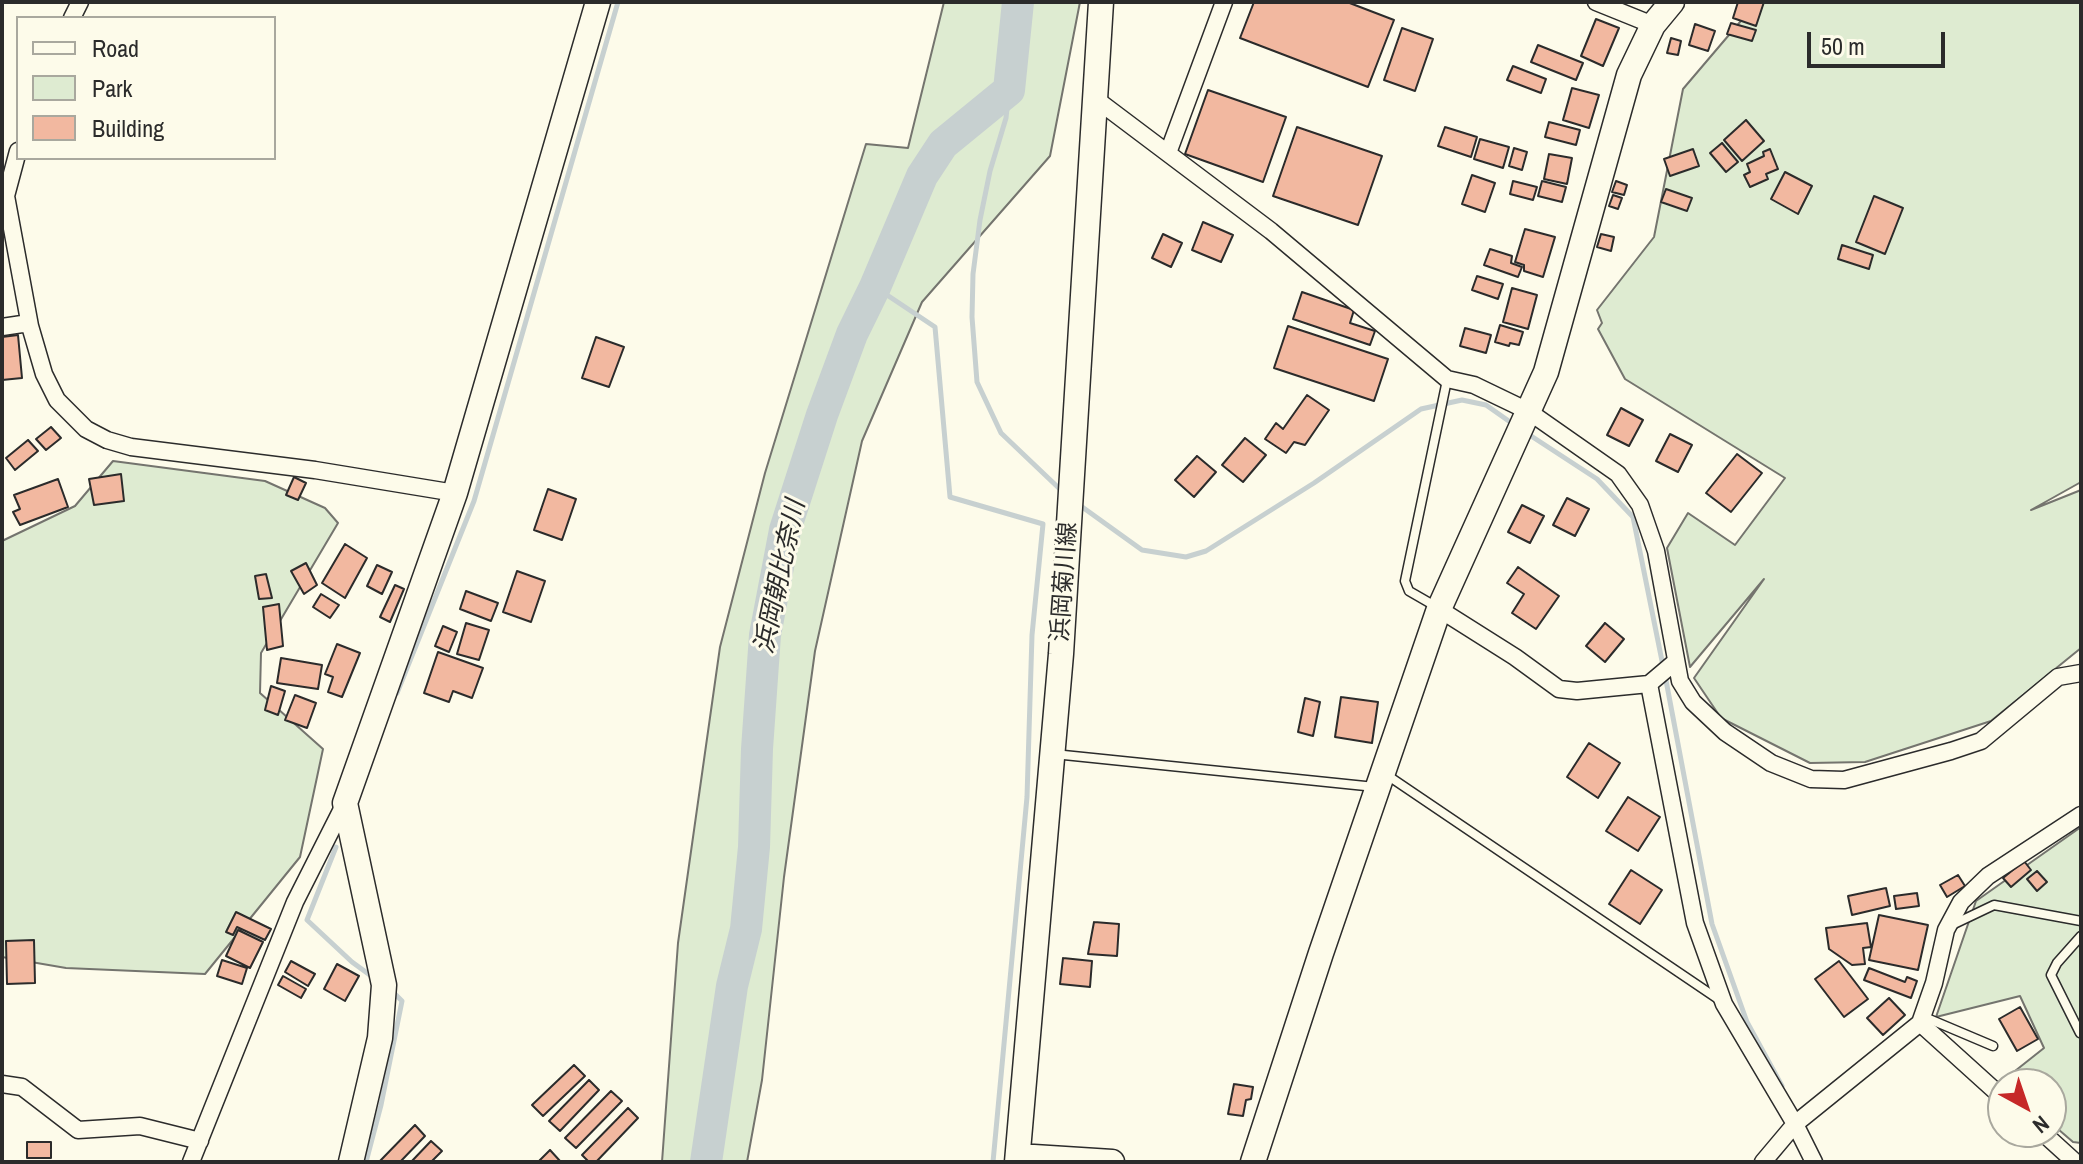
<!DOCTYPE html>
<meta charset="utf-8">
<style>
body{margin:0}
#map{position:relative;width:2083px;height:1164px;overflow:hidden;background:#fdfbea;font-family:"Archivo Narrow",sans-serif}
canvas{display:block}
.frame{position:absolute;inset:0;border:4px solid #2b2b2b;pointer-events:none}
.legend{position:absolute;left:16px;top:16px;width:260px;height:144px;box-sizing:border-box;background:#fdfbea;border:2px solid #a9a89e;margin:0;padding:10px 14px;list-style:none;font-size:24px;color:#2b2b2b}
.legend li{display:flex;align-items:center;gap:16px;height:40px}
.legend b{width:40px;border:2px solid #a9a89e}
.north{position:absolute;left:1987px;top:1068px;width:80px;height:80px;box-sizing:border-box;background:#fdfbea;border:2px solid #a9a89e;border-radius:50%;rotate:140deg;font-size:22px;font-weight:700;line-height:32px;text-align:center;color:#2b2b2b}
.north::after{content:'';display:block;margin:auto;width:28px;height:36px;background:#c62828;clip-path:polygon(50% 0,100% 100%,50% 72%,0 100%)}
.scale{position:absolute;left:1807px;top:32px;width:138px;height:36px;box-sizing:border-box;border:4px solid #2b2b2b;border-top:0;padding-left:10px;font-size:24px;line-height:28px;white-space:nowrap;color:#2b2b2b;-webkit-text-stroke:6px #fdfbea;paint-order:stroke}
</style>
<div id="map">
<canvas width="2083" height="1164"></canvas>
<div class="frame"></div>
<ul class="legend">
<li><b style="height:10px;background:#fdfbea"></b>Road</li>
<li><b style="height:22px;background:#deebd1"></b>Park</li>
<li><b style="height:22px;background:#f2b8a0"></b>Building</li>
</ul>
<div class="north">N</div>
<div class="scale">50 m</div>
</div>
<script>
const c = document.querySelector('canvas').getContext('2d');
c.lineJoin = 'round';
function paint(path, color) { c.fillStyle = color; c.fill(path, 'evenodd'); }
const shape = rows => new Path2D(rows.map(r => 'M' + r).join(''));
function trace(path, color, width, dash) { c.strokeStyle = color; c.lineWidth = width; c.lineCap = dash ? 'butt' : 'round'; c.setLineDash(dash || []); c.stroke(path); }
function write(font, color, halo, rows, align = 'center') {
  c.font = font + ' "Archivo Narrow","Noto Sans JP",sans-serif'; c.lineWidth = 6; c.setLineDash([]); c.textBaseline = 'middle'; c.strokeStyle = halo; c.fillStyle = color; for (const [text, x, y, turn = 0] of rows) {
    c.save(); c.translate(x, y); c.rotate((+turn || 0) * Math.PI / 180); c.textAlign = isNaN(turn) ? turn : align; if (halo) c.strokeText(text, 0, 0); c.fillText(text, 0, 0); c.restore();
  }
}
const green = shape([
 [944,2,1080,2,1050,156,922,302,862,441,815,651,784,877,762,1080,747,1162,662,1162,678,943,720,647,765,473,866,144,908,148,944,2],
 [1757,2,2081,2,2081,482,2031,510,2081,490,2081,648,1991,721,1865,762,1810,763,1721,718,1694,678,1764,579,1690,667,1667,548,1688,513,1735,545,1785,478,1625,379,1598,329,1602,323,1597,310,1654,237,1683,89,1757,2],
 [113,461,265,481,325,508,338,523,261,653,260,693,323,749,300,857,205,974,66,968,2,957,2,541,75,506,113,461],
 [2081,827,2081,1143,2073,1142,2051,1123,2051,1084,2022,1084,2015,1071,2044,1048,2020,996,1936,1017,1976,901,2081,827]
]);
paint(green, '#deebd1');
trace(green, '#74746e', 2);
trace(shape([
 [1009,90,1006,118,990,171,980,220,973,274,972,317,977,382,1001,433,1064,493],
 [875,287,935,327,950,497,1043,524,1032,635,1027,797,993,1162],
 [1525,432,1597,479,1633,517,1663,666],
 [1078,504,1142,550,1186,557,1206,551,1314,483,1421,409,1462,400,1486,405,1513,424],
 [1665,675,1712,924,1747,1022,1782,1086],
 [397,693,474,501,618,2],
 [336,847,307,920,352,962,374,978],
 [366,1162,381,1105,402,1001,392,991]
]), '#c7d0d0', 5);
trace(shape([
 [706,1162,732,986,746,929,754,847,757,749,765,635,785,530,822,415,852,334,875,287,922,176,943,144,1009,90,1018,2]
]), '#c7d0d0', 32);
const building = shape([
 [1254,2,1347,2,1394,20,1368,87,1240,38,1254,2],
 [1738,2,1764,2,1756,26,1733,18,1738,2],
 [1596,19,1619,28,1603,66,1581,56,1596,19],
 [1731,23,1756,30,1752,41,1727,34,1731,23],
 [1695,24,1715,31,1708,51,1689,45,1695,24],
 [1402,28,1433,39,1415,91,1384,80,1402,28],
 [1671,38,1681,41,1678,55,1667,53,1671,38],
 [1538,45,1583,63,1576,80,1531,62,1538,45],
 [1513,66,1546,79,1541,93,1507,80,1513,66],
 [1572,88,1599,95,1589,128,1563,120,1572,88],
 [1208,90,1286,117,1263,182,1185,154,1208,90],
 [1746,120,1764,141,1742,161,1724,140,1746,120],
 [1549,122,1580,130,1576,145,1545,137,1549,122],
 [1297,127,1382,156,1358,225,1273,196,1297,127],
 [1445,127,1477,137,1471,157,1438,146,1445,127],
 [1480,139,1509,147,1503,168,1474,159,1480,139],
 [1722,143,1738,162,1726,172,1710,153,1722,143],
 [1514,148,1527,152,1522,170,1509,166,1514,148],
 [1693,149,1699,166,1670,176,1664,159,1693,149],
 [1770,149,1778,169,1766,174,1768,179,1750,187,1744,175,1750,172,1747,164,1764,156,1763,152,1770,149],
 [1549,154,1572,158,1567,184,1544,179,1549,154],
 [1785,172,1812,186,1798,214,1771,199,1785,172],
 [1472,175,1495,183,1485,212,1462,204,1472,175],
 [1513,181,1537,187,1533,200,1510,194,1513,181],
 [1542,181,1566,187,1562,202,1538,196,1542,181],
 [1616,181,1627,185,1624,195,1612,192,1616,181],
 [1666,189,1692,198,1687,211,1661,202,1666,189],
 [1613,195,1622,198,1618,209,1609,206,1613,195],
 [1874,196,1903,208,1885,254,1856,242,1874,196],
 [1203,222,1233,235,1221,262,1192,250,1203,222],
 [1525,229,1555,237,1543,277,1524,271,1524,265,1515,262,1525,229],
 [1163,234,1182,243,1171,267,1152,258,1163,234],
 [1601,234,1614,237,1611,251,1597,247,1601,234],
 [1842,245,1873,255,1869,269,1838,259,1842,245],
 [1490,249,1512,256,1511,263,1522,267,1518,277,1484,265,1490,249],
 [1477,276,1503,284,1498,299,1472,290,1477,276],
 [1512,288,1537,295,1528,329,1503,322,1512,288],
 [1302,292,1354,310,1350,323,1375,331,1370,345,1293,319,1302,292],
 [1500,325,1523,332,1519,345,1510,343,1509,346,1495,342,1500,325],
 [1288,326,1388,359,1374,401,1274,368,1288,326],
 [1465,328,1491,335,1486,353,1460,346,1465,328],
 [18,335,22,378,2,380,2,337,18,335],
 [596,337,624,347,609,387,582,378,596,337],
 [1307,395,1329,410,1305,445,1294,442,1286,453,1265,439,1276,423,1283,429,1307,395],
 [1621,408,1643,420,1629,446,1607,435,1621,408],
 [51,427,61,438,46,450,36,439,51,427],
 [1670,434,1692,445,1678,472,1656,461,1670,434],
 [1245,438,1266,455,1243,482,1222,465,1245,438],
 [28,440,38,451,15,470,6,458,28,440],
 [1737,454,1762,473,1731,512,1706,493,1737,454],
 [1197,456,1216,472,1194,497,1175,480,1197,456],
 [121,474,124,501,94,505,89,479,121,474],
 [294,477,306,483,298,500,286,495,294,477],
 [58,479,68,507,20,525,13,512,20,509,14,495,58,479],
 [548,489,576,499,562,540,534,530,548,489],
 [1567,498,1589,509,1575,536,1553,525,1567,498],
 [1522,505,1544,516,1530,543,1508,532,1522,505],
 [345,544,367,558,345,598,322,583,345,544],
 [306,563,317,585,304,594,291,571,306,563],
 [377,565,392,572,382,594,367,586,377,565],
 [1518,567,1559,596,1536,629,1512,613,1524,594,1507,583,1518,567],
 [517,571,545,581,531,622,503,612,517,571],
 [266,574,272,598,259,599,255,576,266,574],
 [395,585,404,589,390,622,380,617,395,585],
 [466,591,498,603,491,621,460,609,466,591],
 [321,594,339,605,330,618,313,607,321,594],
 [279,604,283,646,267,650,263,607,279,604],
 [466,623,489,630,479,660,457,654,466,623],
 [1605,623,1624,639,1605,662,1586,646,1605,623],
 [443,626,457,632,449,652,435,646,443,626],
 [337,644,360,653,342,697,328,692,333,677,325,674,337,644],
 [438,652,483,668,472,698,453,691,449,702,424,693,438,652],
 [281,658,322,665,318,689,277,683,281,658],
 [271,686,285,691,278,715,265,710,271,686],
 [295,695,316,703,307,728,285,720,295,695],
 [1341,697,1378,702,1372,743,1335,737,1341,697],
 [1305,698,1320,702,1313,736,1298,732,1305,698],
 [1589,743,1620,763,1598,798,1567,777,1589,743],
 [1628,797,1660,817,1638,851,1606,831,1628,797],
 [2024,861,2031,870,2011,887,2003,878,2024,861],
 [1631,870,1662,890,1640,924,1609,904,1631,870],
 [2037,871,2047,882,2037,891,2027,879,2037,871],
 [1958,875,1965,886,1947,897,1940,885,1958,875],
 [1886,888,1890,906,1852,915,1848,896,1886,888],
 [1917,893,1919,906,1896,909,1894,896,1917,893],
 [236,912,271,929,265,940,237,927,233,935,226,932,236,912],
 [1879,915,1928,925,1918,970,1869,960,1879,915],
 [1094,922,1119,924,1117,956,1088,954,1094,922],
 [1867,923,1871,947,1863,948,1865,964,1852,965,1829,949,1826,928,1867,923],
 [238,930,263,942,250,968,226,956,238,930],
 [34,940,35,983,7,984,6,941,34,940],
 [1063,958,1092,961,1090,987,1060,984,1063,958],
 [222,960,247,968,242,984,217,976,222,960],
 [291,961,315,974,308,986,285,972,291,961],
 [1839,961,1868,999,1844,1017,1815,979,1839,961],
 [337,964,359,976,345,1001,324,989,337,964],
 [1869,968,1905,982,1907,977,1917,981,1911,998,1864,980,1869,968],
 [283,976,306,989,301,998,278,985,283,976],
 [1889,998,1905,1015,1883,1035,1867,1018,1889,998],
 [2020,1007,2038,1039,2017,1051,1999,1019,2020,1007],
 [574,1065,585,1076,543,1116,532,1105,574,1065],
 [589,1080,599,1090,560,1131,549,1121,589,1080],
 [1234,1084,1253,1087,1251,1099,1246,1100,1243,1116,1228,1114,1234,1084],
 [611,1091,622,1101,576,1148,565,1138,611,1091],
 [628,1108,638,1118,596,1162,589,1162,582,1155,628,1108],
 [415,1125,425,1136,400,1162,379,1162,415,1125],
 [431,1141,442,1151,431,1162,411,1162,431,1141],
 [27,1142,51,1142,51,1158,27,1158,27,1142],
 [550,1150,560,1161,538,1162,550,1150]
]);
paint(building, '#f2b8a0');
trace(building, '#2b2b2b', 2);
const lane = shape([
 [1435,606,1409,591,1405,581,1447,380],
 [1054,754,1375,787],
 [1384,773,1721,1001],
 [1952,925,1994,905,2081,921],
 [1922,1016,1993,1046],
 [2080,1033,2051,975,2057,963,2081,936]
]);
const street = shape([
 [1596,2,1653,25],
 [72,18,80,2],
 [1097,100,1271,231,1447,379,1474,385,1528,411,1618,474,1640,505,1656,551,1680,681,1693,702,1725,732,1771,763,1811,779,1844,780,1951,751,1981,741,2058,677,2081,673],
 [18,151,6,196,30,326,44,374,57,400,86,429,107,440,131,447,315,470,455,493],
 [1168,153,1224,2],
 [2,327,29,323],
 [1439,609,1515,657,1559,689,1577,691,1649,684,1675,662],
 [1649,684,1695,923,1724,1004,1795,1124,1814,1162],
 [1920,1023,2003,1098],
 [2,1084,22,1087,78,1130,140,1126,200,1141],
 [2042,1132,2075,1162],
 [191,1162,295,902,345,803],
 [1763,1162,1795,1124,1920,1023,1934,983,1946,930,1961,902,1988,876,2081,815]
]);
const secondary = shape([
 [1018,1156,1112,1162],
 [351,1162,380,1038,384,985,345,803,455,493,598,2],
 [1017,1162,1061,654,1101,2],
 [1253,1162,1321,953,1439,609,1546,372,1629,75,1653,25,1672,2]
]);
trace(lane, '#2b2b2b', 11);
trace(street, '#2b2b2b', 19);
trace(secondary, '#2b2b2b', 27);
trace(lane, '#fdfbea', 8);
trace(street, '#fdfbea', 16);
trace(secondary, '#fdfbea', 24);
write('24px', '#2b2b2b', '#fdfbea', [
 ["浜岡菊川線",1065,582,-86]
]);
write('italic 26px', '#2b2b2b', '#fdfbea', [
 ["浜岡朝比奈川",781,577,-78]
]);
</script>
